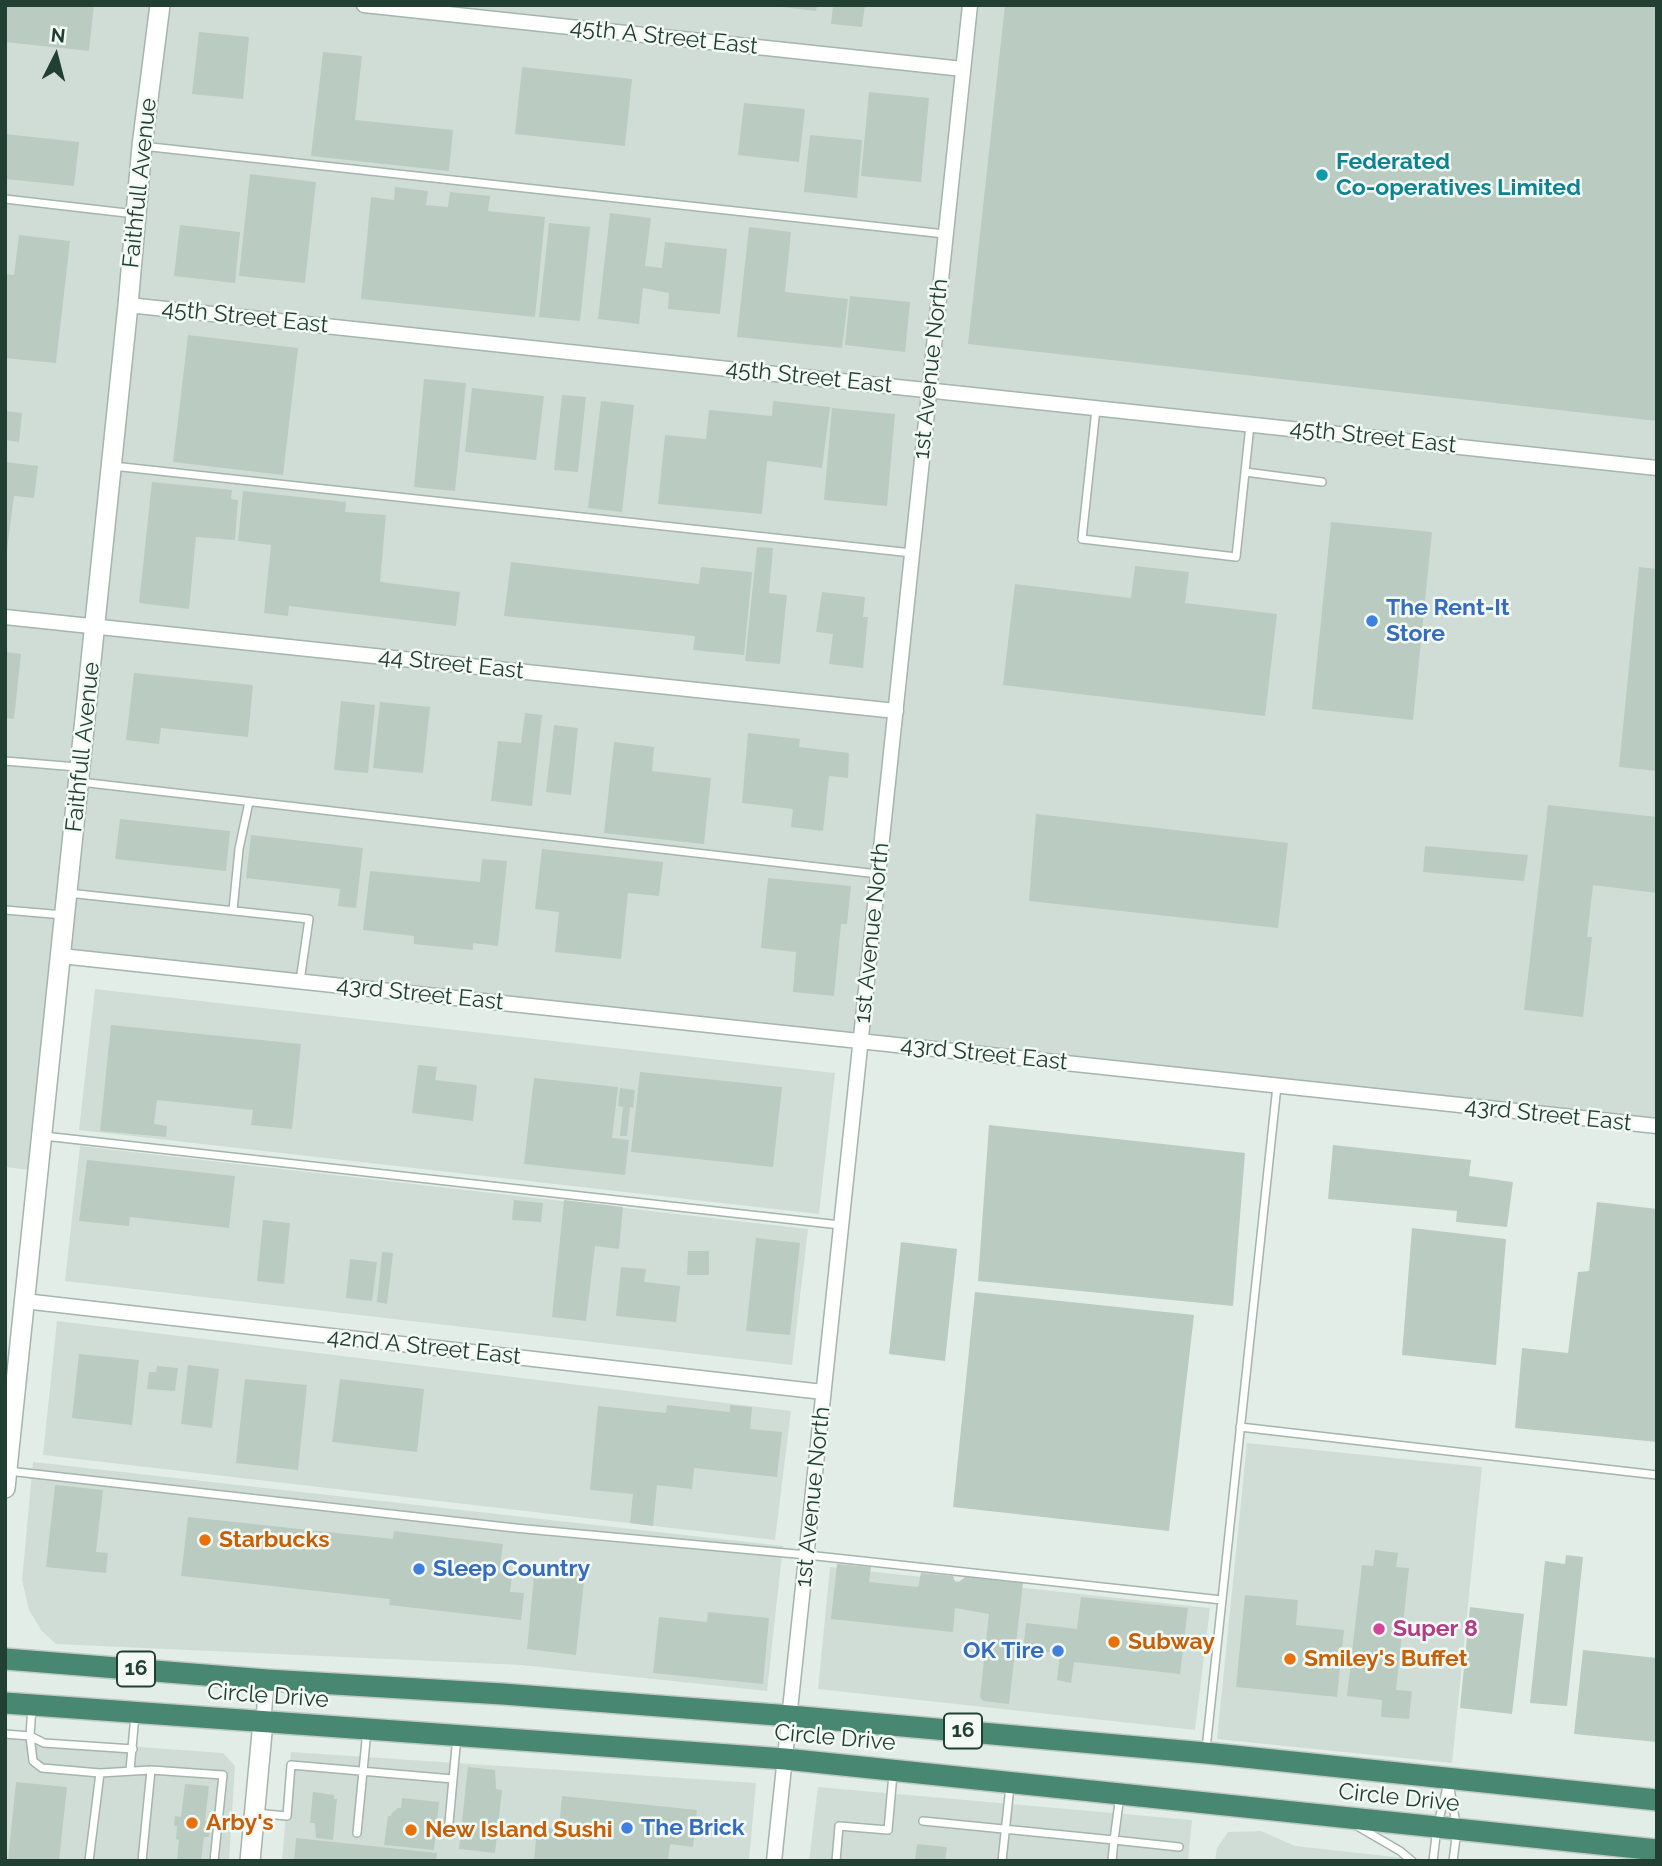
<!DOCTYPE html>
<style>
body{margin:0}
#map{position:relative;width:1662px;height:1866px;overflow:hidden;background:#e2ede7;font-family:Raleway,sans-serif}
canvas{display:block}
.frame{position:absolute;inset:0;border:7px solid #213f33;pointer-events:none}
.north{position:absolute;left:21px;top:21px;width:70px;height:70px;-webkit-text-stroke:5px #f3f9f5;paint-order:stroke;rotate:6deg;font-size:19px;font-weight:700;line-height:28px;text-align:center;color:#213f33}
.north::after{content:'';display:block;margin:auto;width:24px;height:32px;background:#213f33;clip-path:polygon(50% 0,100% 100%,50% 72%,0 100%)}
</style>
<div id="map">
<canvas width="1662" height="1866"></canvas>
<div class="frame"></div>
<div class="north">N</div>
</div>
<script>
const c = document.querySelector('canvas').getContext('2d');
c.lineJoin = 'round';
function paint(path, color) { c.fillStyle = color; c.fill(path, 'evenodd'); }
const shape = rows => new Path2D(rows.map(r => 'M' + r).join(''));
function trace(path, color, width, dash) { c.strokeStyle = color; c.lineWidth = width; c.lineCap = dash ? 'butt' : 'round'; c.setLineDash(dash || []); c.stroke(path); }
function write(font, color, halo, rows, align = 'center') {
  c.font = font + ' Raleway,sans-serif'; c.lineWidth = 5; c.setLineDash([]); c.textBaseline = 'middle'; c.strokeStyle = halo; c.fillStyle = color; for (const [text, x, y, turn = 0] of rows) {
    c.save(); c.translate(x, y); c.rotate((+turn || 0) * Math.PI / 180); c.textAlign = isNaN(turn) ? turn : align; if (halo) c.strokeText(text, 0, 0); c.fillText(text, 0, 0); c.restore();
  }
}
paint(shape([
 [5,5,1657,5,1657,1126,61,956,38,1171,5,1167],
 [95,989,835,1073,819,1214,79,1130],
 [80,1146,808,1229,792,1365,65,1281],
 [57,1321,791,1411,775,1540,43,1455],
 [1247,1443,1482,1467,1452,1763,1217,1739],
 [33,1462,783,1546,767,1691,521,1665,56,1644,41,1630,29,1610,22,1580],
 [830,1567,1210,1608,1195,1730,818,1689],
 [5,1737,223,1753,235,1766,229,1861,5,1861],
 [291,1752,756,1783,749,1861,282,1861],
 [818,1787,1192,1820,1188,1861,809,1861],
 [1261,1831,1295,1846,1395,1857,1455,1861,1215,1861,1217,1848,1228,1832]
]), '#d0ddd6');
paint(shape([
 [5,5,94,5,89,51,5,42],
 [782,5,817,5,816,11,782,7],
 [833,5,865,5,862,27,831,24],
 [1005,5,1657,5,1657,421,968,344],
 [199,32,249,37,243,99,192,94],
 [323,52,362,56,355,120,453,130,449,171,311,156],
 [522,67,632,79,625,146,515,134],
 [869,92,929,98,921,182,861,176],
 [744,103,805,109,799,162,738,155],
 [5,134,79,142,74,186,5,179],
 [810,135,862,140,857,198,804,192],
 [250,174,316,182,305,283,239,276],
 [395,187,428,191,426,205,448,207,450,192,490,196,488,211,545,217,535,317,361,299,371,197,394,200],
 [610,213,651,218,645,266,662,268,665,242,727,249,720,314,668,309,669,293,643,288,639,324,598,319],
 [549,223,590,227,580,321,539,317],
 [180,225,240,232,235,283,174,276],
 [749,227,791,232,785,292,848,299,842,348,737,337],
 [19,235,70,241,56,363,5,358,5,274,14,275],
 [850,296,910,302,905,352,845,345],
 [188,335,298,348,283,475,173,462],
 [424,379,466,383,455,491,414,487],
 [472,388,544,396,536,460,465,452],
 [562,395,586,397,578,472,554,470],
 [601,401,634,405,622,512,588,508],
 [773,401,830,407,822,468,767,461,762,514,658,504,665,435,706,439,709,410,772,416],
 [832,408,895,414,887,506,824,500],
 [5,411,22,413,19,442,5,440],
 [5,462,38,466,34,498,14,496,7,549],
 [152,482,232,490,231,499,238,500,235,540,196,537,189,609,139,603],
 [243,491,346,502,345,512,386,515,380,582,460,592,456,626,289,606,288,616,264,613,271,545,238,541],
 [1331,522,1432,532,1413,720,1312,709],
 [757,547,773,548,769,593,787,595,780,664,745,661],
 [511,562,699,584,701,567,752,572,744,655,693,650,695,636,504,616],
 [1135,566,1189,572,1185,603,1277,614,1265,716,1003,685,1015,584,1131,598],
 [1639,567,1657,569,1657,771,1619,767],
 [822,592,865,597,863,617,868,617,863,668,829,664,833,634,816,632],
 [5,652,21,654,14,719,5,718],
 [134,673,253,685,248,737,161,728,159,744,126,740],
 [341,701,375,705,368,773,334,770],
 [380,702,430,707,423,773,373,768],
 [525,713,542,715,532,806,491,801,498,741,521,743],
 [554,725,578,728,571,795,546,792],
 [748,733,800,739,799,747,849,753,848,778,829,776,823,831,791,827,793,809,742,803],
 [614,742,654,747,652,771,711,778,704,844,604,833],
 [1548,805,1657,817,1657,893,1593,885,1587,937,1592,937,1583,1017,1524,1010],
 [1036,814,1288,843,1278,928,1029,901],
 [120,819,230,831,226,871,115,859],
 [251,835,363,848,356,908,338,906,340,889,246,878],
 [1425,846,1528,855,1524,881,1423,872],
 [542,849,663,862,659,896,628,893,621,959,555,952,559,912,535,909],
 [482,859,507,861,498,946,473,943,473,950,414,944,414,936,363,930,370,871,480,882],
 [768,878,851,886,847,924,841,924,834,996,793,992,796,952,761,948],
 [111,1025,301,1044,292,1129,251,1125,253,1110,157,1100,154,1124,167,1126,166,1137,100,1131],
 [418,1065,437,1067,435,1080,477,1085,473,1121,412,1113],
 [640,1072,782,1087,773,1167,631,1152],
 [534,1078,618,1087,612,1138,629,1140,625,1175,524,1164],
 [620,1088,635,1090,633,1108,630,1107,627,1136,620,1136,623,1107,618,1106],
 [989,1125,1245,1153,1233,1306,978,1281],
 [1333,1145,1471,1160,1469,1176,1513,1182,1507,1227,1456,1222,1457,1211,1328,1199],
 [87,1160,235,1176,229,1228,130,1217,129,1226,79,1221],
 [514,1200,543,1203,541,1222,512,1220],
 [564,1200,623,1207,619,1249,595,1246,586,1321,552,1317],
 [1597,1202,1657,1209,1657,1442,1515,1428,1522,1348,1568,1353,1578,1272,1589,1271],
 [263,1220,290,1223,284,1284,257,1281],
 [1412,1228,1506,1239,1496,1365,1402,1355],
 [756,1238,800,1243,790,1335,746,1331],
 [901,1242,957,1249,945,1361,889,1354],
 [688,1251,709,1251,709,1275,687,1275],
 [382,1252,393,1253,387,1304,377,1302],
 [350,1259,377,1262,372,1301,346,1298],
 [621,1267,646,1269,644,1282,680,1286,676,1322,616,1316],
 [975,1292,1194,1315,1169,1531,953,1507],
 [79,1354,139,1360,132,1425,72,1418],
 [188,1365,219,1369,212,1428,181,1424],
 [157,1366,178,1368,175,1391,147,1389,149,1372,156,1372],
 [245,1379,307,1385,298,1470,236,1463],
 [340,1379,424,1389,417,1452,332,1442],
 [667,1405,730,1412,730,1405,752,1407,750,1429,782,1432,777,1477,694,1468,692,1489,657,1485,653,1526,630,1523,633,1494,590,1490,598,1406,666,1413],
 [55,1485,103,1490,96,1552,108,1553,106,1573,46,1567],
 [188,1517,393,1539,394,1531,503,1544,499,1573,512,1575,510,1592,524,1593,521,1620,389,1605,390,1599,181,1576],
 [1375,1550,1398,1553,1396,1567,1409,1568,1396,1690,1412,1691,1409,1719,1381,1717,1382,1700,1347,1696,1362,1565,1373,1566],
 [1566,1555,1583,1557,1567,1706,1530,1703,1545,1561,1565,1564],
 [837,1564,871,1567,869,1582,918,1587,921,1573,953,1576,955,1582,959,1582,965,1577,1023,1583,1009,1704,983,1701,980,1697,989,1614,955,1608,953,1632,831,1619],
 [535,1566,585,1572,576,1655,527,1649],
 [1245,1595,1298,1600,1296,1625,1344,1630,1337,1697,1236,1687],
 [1081,1597,1188,1608,1180,1674,1074,1662,1071,1683,1057,1680,1060,1653,1023,1650,1026,1623,1077,1629],
 [1470,1607,1524,1614,1512,1714,1460,1708],
 [708,1612,769,1618,763,1684,653,1673,659,1617,707,1622],
 [1583,1650,1657,1658,1657,1742,1574,1734],
 [468,1767,495,1770,496,1789,502,1790,495,1853,459,1849],
 [16,1782,67,1787,59,1861,8,1861],
 [185,1784,209,1786,205,1821,210,1821,209,1837,204,1837,201,1861,177,1861,179,1840,176,1839,177,1826,174,1826,175,1816,181,1817],
 [313,1792,334,1795,334,1799,337,1799,333,1840,316,1838,315,1823,310,1823],
 [562,1796,697,1810,693,1847,670,1844,668,1861,534,1861,537,1827,559,1829],
 [402,1798,439,1802,434,1850,384,1845,388,1816,391,1816,392,1813,398,1808,401,1808],
 [296,1838,437,1853,436,1861,294,1861],
 [917,1844,947,1847,945,1861,915,1861]
]), '#bacbc2');
const service = shape([
 [142,146,945,234],
 [5,199,135,214],
 [1096,409,1082,539,1236,557,1250,425],
 [113,466,912,553],
 [1245,472,1322,482],
 [5,761,77,767],
 [80,782,878,874],
 [68,893,309,919,300,981],
 [5,910,64,915],
 [233,910,239,849,249,802],
 [44,1136,840,1225],
 [1240,1427,1657,1475],
 [8,1471,515,1528,807,1555,1222,1600],
 [32,1706,30,1736,33,1761,42,1768,100,1773,151,1770,223,1775,214,1861],
 [5,1734,30,1736,44,1743,133,1749],
 [1206,1749,1277,1086],
 [130,1770,135,1715],
 [453,1779,457,1736],
 [1449,1782,1457,1830,1453,1861],
 [255,1813,287,1816,291,1765,453,1779,448,1834],
 [923,1821,1114,1840,1120,1795],
 [1357,1826,1400,1851,1412,1861],
 [357,1833,367,1730],
 [89,1861,100,1773],
 [142,1861,151,1770],
 [836,1861,839,1826,888,1830,893,1774],
 [1002,1861,1010,1786],
 [1112,1861,1114,1840,1179,1847],
 [1433,1861,1437,1828,1449,1779]
]);
const minor = shape([
 [364,5,963,69],
 [128,305,1657,468],
 [5,617,896,711],
 [61,956,1657,1126],
 [24,1301,823,1392],
 [263,1722,267,1680],
 [774,1861,970,5]
]);
const tertiary = shape([
 [5,1488,128,305,142,146,160,5],
 [250,1861,263,1722]
]);
const trunk = shape([
 [5,1659,267,1680,503,1694,790,1716,1206,1753,1657,1800],
 [5,1703,785,1759,1657,1850]
]);
trace(service, '#a4b5ad', 10);
trace(minor, '#a4b5ad', 17);
trace(tertiary, '#a4b5ad', 22);
trace(trunk, '#c1c9c6', 24);
trace(service, '#fff', 7);
trace(minor, '#fff', 14);
trace(tertiary, '#fff', 19);
trace(trunk, '#488872', 21);
for (const [x, y, r, color] of [
 [1322,175,7,"#0f9aa8"],
 [1372,621,7,"#3f7fe0"],
 [205,1540,7,"#e8710a"],
 [419,1569,7,"#3f7fe0"],
 [1379,1629,7,"#d1479c"],
 [1114,1642,7,"#e8710a"],
 [1058,1651,7,"#3f7fe0"],
 [1290,1659,7,"#e8710a"],
 [192,1823,7,"#e8710a"],
 [627,1828,7,"#3f7fe0"],
 [411,1830,7,"#e8710a"]
]) { const dot = new Path2D(); dot.arc(x, y, r, 0, 2 * Math.PI); c.fillStyle = color; c.fill(dot); trace(dot, '#f3f9f5', 2.5); }
for (const [x, y, w] of [
 [136,1669,38],
 [963,1731,38]
]) { const box = new Path2D(); box.roundRect(x - w / 2, y - 17.5, w, 35, 5); c.fillStyle = '#f3f9f5'; c.fill(box); trace(box, '#213f33', 2); }
write('bold 21px', '#213f33', null, [
 ["16",136,1669],
 ["16",963,1731]
]);
write('23px', '#213f33', '#f3f9f5', [
 ["45th A Street East",664,37,6],
 ["Faithfull Avenue",140,183,-84],
 ["45th Street East",245,317,6],
 ["1st Avenue North",931,369,-84],
 ["45th Street East",809,377,6],
 ["45th Street East",1373,437,6],
 ["44 Street East",451,664,6],
 ["Faithfull Avenue",83,747,-84],
 ["1st Avenue North",872,933,-84],
 ["43rd Street East",420,994,6],
 ["43rd Street East",984,1054,6],
 ["43rd Street East",1548,1115,6],
 ["42nd A Street East",424,1347,6],
 ["1st Avenue North",813,1497,-84],
 ["Circle Drive",268,1696,4],
 ["Circle Drive",835,1738,5],
 ["Circle Drive",1399,1798,6]
]);
write('bold 23px', '#0d838f', '#f3f9f5', [
 ["Federated",1336,162],
 ["Co-operatives Limited",1336,188]
], 'left');
write('bold 23px', '#366cbe', '#f3f9f5', [
 ["The Rent-It",1386,608],
 ["Store",1386,634],
 ["Sleep Country",433,1569],
 ["OK Tire",1044,1651,"right"],
 ["The Brick",641,1828]
], 'left');
write('bold 23px', '#c56008', '#f3f9f5', [
 ["Starbucks",219,1540],
 ["Subway",1128,1642],
 ["Smiley's Buffet",1304,1659],
 ["Arby's",206,1823],
 ["New Island Sushi",425,1830]
], 'left');
write('bold 23px', '#b23c85', '#f3f9f5', [
 ["Super 8",1393,1629]
], 'left');
</script>
